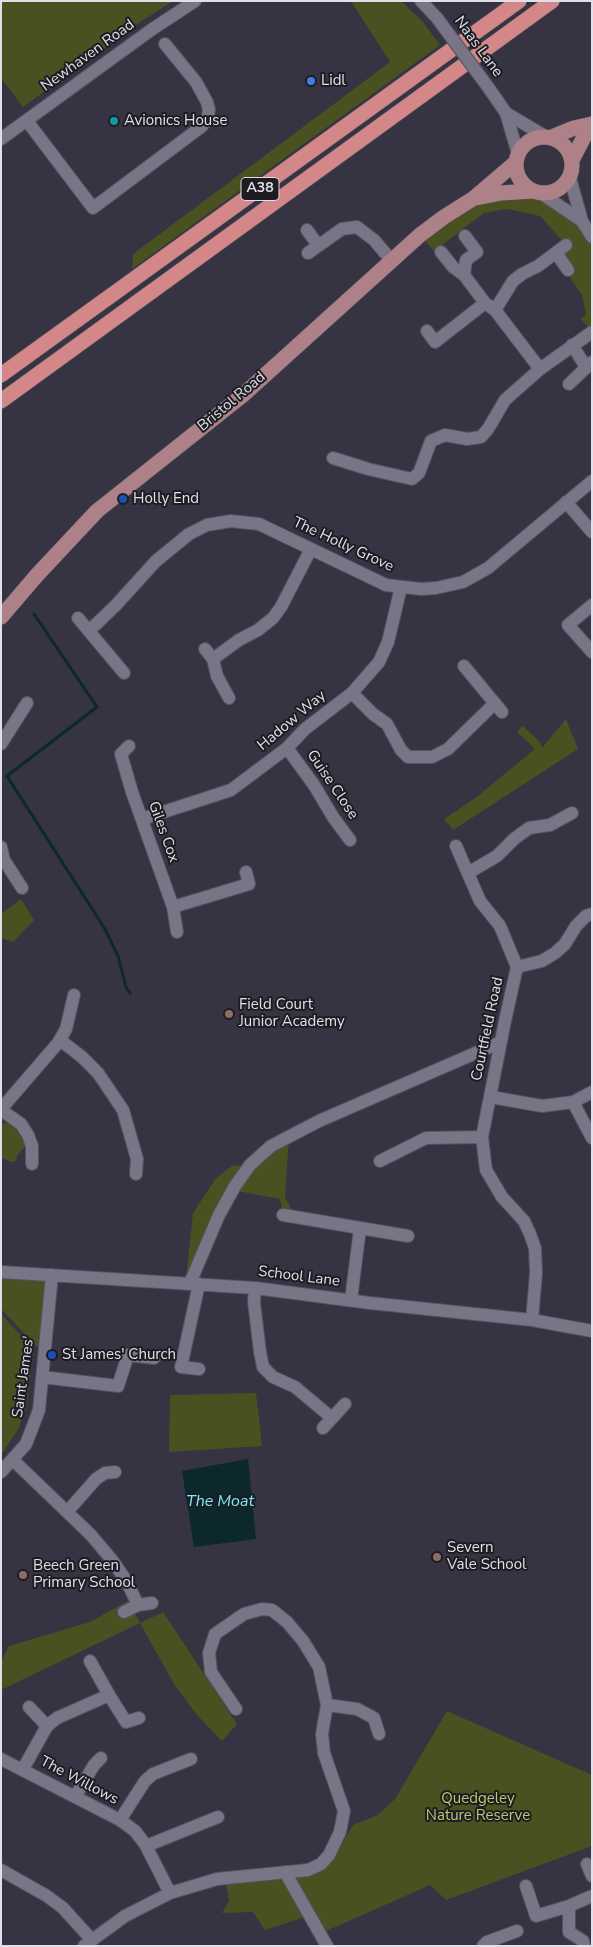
<!DOCTYPE html>
<style>
body{margin:0}
#map{position:relative;width:593px;height:1947px;overflow:hidden;background:#363342;font-family:"Nunito Sans",sans-serif}
canvas{display:block}
.frame{position:absolute;inset:0;border:2px solid #e1e0e9;pointer-events:none}
</style>
<div id="map">
<canvas width="593" height="1947"></canvas>
<div class="frame"></div>
</div>
<script>
const c = document.querySelector('canvas').getContext('2d');
c.lineJoin = 'round';
function paint(path, color) { c.fillStyle = color; c.fill(path, 'evenodd'); }
const shape = rows => new Path2D(rows.map(r => 'M' + r).join(''));
function trace(path, color, width, dash) { c.strokeStyle = color; c.lineWidth = width; c.lineCap = dash ? 'butt' : 'round'; c.setLineDash(dash || []); c.stroke(path); }
function write(font, color, halo, rows, align = 'center') {
  c.font = font + ' "Nunito Sans",sans-serif'; c.lineWidth = 4; c.setLineDash([]); c.textBaseline = 'middle'; c.strokeStyle = halo; c.fillStyle = color; for (const [text, x, y, turn = 0] of rows) {
    c.save(); c.translate(x, y); c.rotate((+turn || 0) * Math.PI / 180); c.textAlign = isNaN(turn) ? turn : align; if (halo) c.strokeText(text, 0, 0); c.fillText(text, 0, 0); c.restore();
  }
}
paint(shape([
 [1,1,173,1,140,22,23,107,1,78],
 [351,1,401,1,423,22,440,45,132,269,133,254,390,62],
 [542,194,592,237,592,332,581,319,586,314,582,295,572,281,568,270,557,255,566,245,540,216,507,209,484,213,434,251,420,235,474,198],
 [566,719,578,749,453,830,444,819,474,799,535,749,517,732,520,728,523,726,541,743,542,748],
 [21,899,34,920,13,942,1,938,1,914],
 [6,1123,11,1124,15,1128,25,1144,25,1147,17,1155,16,1161,12,1162,1,1158,1,1124],
 [289,1136,285,1197,296,1218,283,1215,280,1199,232,1190],
 [243,1165,210,1224,207,1224,212,1226,186,1279,193,1213,216,1178,232,1166],
 [1,1272,52,1275,44,1354,1,1309],
 [1,1314,33,1348,27,1403,19,1428,1,1455],
 [256,1393,262,1446,169,1452,170,1395],
 [128,1601,140,1623,163,1612,237,1724,222,1741,197,1715,174,1684,140,1623,3,1689,1,1688,1,1662,9,1646,90,1622],
 [447,1711,592,1775,592,1846,446,1900,430,1885,324,1932,294,1877,336,1854,353,1825,378,1815,395,1799],
 [285,1872,311,1915,265,1930,253,1912,222,1913,229,1901,225,1878]
]), '#4a5121');
paint(shape([
 [248,1459,256,1539,194,1547,182,1471]
]), '#0d282b');
trace(shape([
 [34,614,97,707,7,776,105,929,118,956,126,987,130,993]
]), '#0d282b', 3);
const minor = shape([
 [421,1,437,18],
 [488,87,506,113,518,154],
 [506,113,543,135],
 [27,121,93,208,201,127,207,120,209,110,207,102,196,82,165,44],
 [1,139,151,30,195,1],
 [570,178,582,221,592,237],
 [542,194,582,221],
 [307,230,318,245],
 [441,252,453,267,464,275,485,303,495,310,540,369],
 [308,253,342,229,357,227,374,240,392,261],
 [556,253,568,270],
 [464,275,466,260,477,252,465,236],
 [495,310,513,281,522,274,538,266,566,245],
 [427,331,435,342,485,303],
 [572,345,586,367],
 [569,384,592,362],
 [333,458,368,469,412,479,419,473,431,441,445,435,467,439,481,437,488,429,505,400,540,369,592,332],
 [566,502,592,532],
 [592,605,568,625,592,652],
 [78,618,124,673],
 [89,631,116,605,156,561,189,534,207,525,231,521,259,524,386,585,421,589,436,588,463,582,488,568,592,481],
 [205,649,213,659,217,676,229,698],
 [213,659,239,640,258,630,273,618,281,607,311,549],
 [464,666,502,712],
 [352,693,373,714,387,724,401,750,408,757,432,757,448,749,495,703],
 [1,744,27,703],
 [129,746,121,754,132,792,173,907,177,932],
 [287,748,314,785,333,817,350,840],
 [142,819,231,790,287,748,305,729,352,693,379,662,388,642,401,587],
 [456,846,480,901,500,926,517,967,505,1021,482,1137,486,1170,502,1197,524,1221,530,1234,535,1248,536,1273,532,1320],
 [1,847,4,860,22,888],
 [468,873,497,856,514,839,529,828,550,825,572,813],
 [173,907,249,884,246,872],
 [517,967,542,961,555,953,565,944,576,926,586,916,592,914],
 [60,1040,82,1057,98,1073,123,1110,137,1159,136,1174],
 [491,1097,542,1106,573,1102,592,1092],
 [573,1102,592,1138],
 [1,1109,58,1043,66,1029,74,995],
 [1,1110,21,1124,28,1135,32,1146,32,1164],
 [380,1161,426,1138,482,1137],
 [283,1215,408,1236],
 [1,1272,255,1288,370,1303,532,1320,592,1331],
 [190,1283,219,1215,235,1186,250,1165,271,1146,319,1121,501,1042],
 [255,1288,254,1302,260,1352,263,1367,273,1377,295,1387,332,1418],
 [351,1300,360,1228],
 [199,1369,181,1367,199,1284],
 [42,1377,118,1386,128,1355,154,1358],
 [323,1428,345,1404],
 [13,1460,91,1535,112,1560,127,1582,138,1605],
 [1,1472,26,1444,39,1410,52,1275],
 [67,1512,96,1479,105,1473,115,1472],
 [124,1612,138,1605,152,1603],
 [90,1661,109,1695,126,1722,139,1718],
 [327,1705,357,1709,374,1718,379,1734],
 [29,1707,47,1726],
 [1,1759,120,1820,135,1831,145,1844,170,1893],
 [23,1769,47,1726,57,1718,109,1695],
 [75,1797,94,1765,101,1758],
 [120,1820,145,1781,153,1774,191,1759],
 [146,1846,218,1817],
 [587,1864,592,1876],
 [1,1870,47,1896,63,1908,91,1939],
 [285,1872,327,1946],
 [526,1886,536,1916,569,1906],
 [84,1946,125,1916,170,1893,217,1879,308,1870,321,1864,329,1855,340,1832,344,1811,324,1753,322,1734,327,1705,319,1667,303,1641,287,1622,272,1610,262,1609,244,1614,215,1634,209,1653,211,1672,236,1709],
 [483,1946,487,1942,517,1931],
 [584,1946,583,1941,569,1932,569,1906,592,1896]
]);
const major = shape([
 '516 165a28 28 0 1 1 56 0a28 28 0 1 1-56 0Z',
 [552,137,574,128,592,124],
 [572,160,585,135,592,127],
 [476,198,501,193,532,191],
 [1,617,37,575,97,511,243,395,420,235,444,217,474,198,515,163]
]);
const highway = shape([
 [1,375,519,1],
 [1,401,552,1]
]);
trace(minor, '#55525f', 14);
trace(major, '#55525f', 16);
trace(highway, '#55525f', 16);
trace(minor, '#777586', 12);
trace(major, '#ae8087', 15);
trace(highway, '#d38788', 15);
const minorBridge = shape([
 [437,18,488,87]
]);
trace(minorBridge, '#55525f', 14, []);
trace(minorBridge, '#777586', 12);
for (const [x, y, r, color] of [
 [311,81,5,"#3f7fe0"],
 [114,121,5,"#0f9aa8"],
 [123,499,5,"#1a4fb4"],
 [229,1014,5,"#8d6e63"],
 [52,1355,5,"#1a4fb4"],
 [437,1557,5,"#8d6e63"],
 [23,1575,5,"#8d6e63"]
]) { const dot = new Path2D(); dot.arc(x, y, r, 0, 2 * Math.PI); c.fillStyle = color; c.fill(dot); trace(dot, '#1d1c23', 2); }
for (const [x, y, w] of [
 [260,189,38]
]) { const box = new Path2D(); box.roundRect(x - w / 2, y - 11.5, w, 23, 4); c.fillStyle = '#1d1c23'; c.fill(box); trace(box, '#e1e0e9', 1); }
write('bold 14px', '#e1e0e9', null, [
 ["A38",260,189]
]);
write('15px', '#e1e0e9', '#1d1c23', [
 ["Naas Lane",478,47,54],
 ["Newhaven Road",88,56,-36],
 ["Bristol Road",232,402,-40],
 ["The Holly Grove",343,545,25],
 ["Hadow Way",292,721,-40],
 ["Guise Close",332,785,56],
 ["Giles Cox",163,832,70],
 ["Courtfield Road",488,1029,-78],
 ["School Lane",299,1277,7],
 ["Saint James'",24,1377,-82],
 ["The Willows",79,1781,28]
]);
write('15px', '#e1e0e9', '#1d1c23', [
 ["Lidl",321,81],
 ["Avionics House",124,121],
 ["Holly End",133,499],
 ["Field Court",239,1005],
 ["Junior Academy",239,1022],
 ["St James' Church",62,1355],
 ["Severn",447,1548],
 ["Vale School",447,1565],
 ["Beech Green",33,1566],
 ["Primary School",33,1583]
], 'left');
write('15px', '#bcc972', '#1d1c23', [
 ["Quedgeley",478,1799],
 ["Nature Reserve",478,1816]
]);
write('italic 16px', '#74f1fc', '#1d1c23', [
 ["The Moat",220,1502]
]);
</script>
